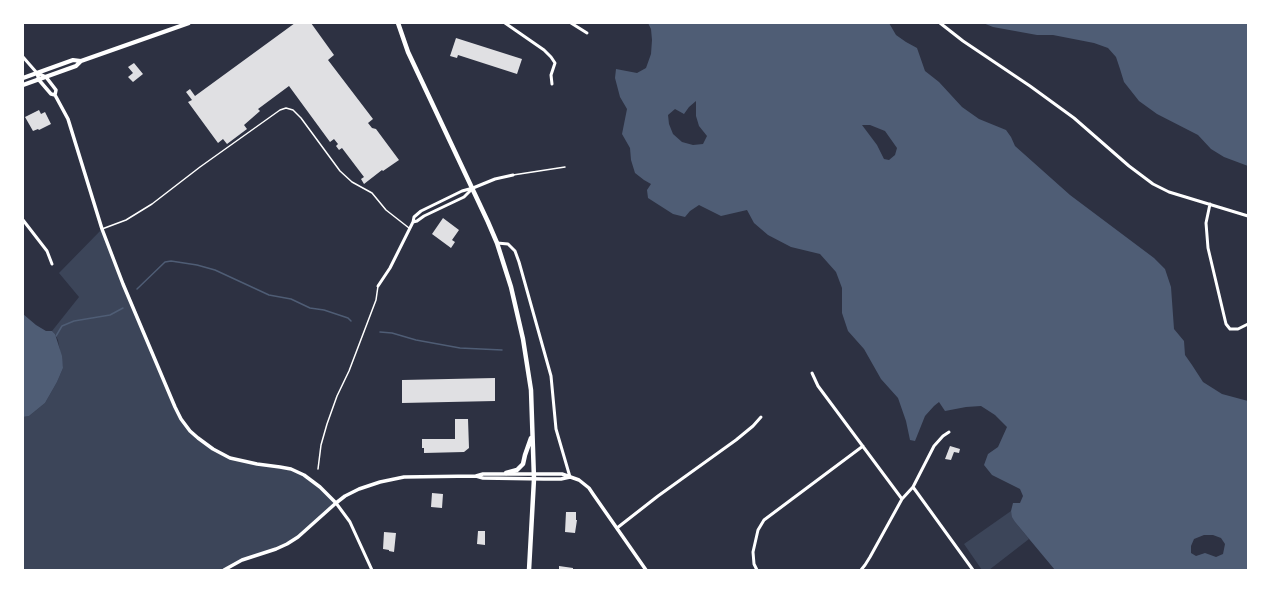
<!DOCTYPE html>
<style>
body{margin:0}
#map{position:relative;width:1271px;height:593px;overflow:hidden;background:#2d3142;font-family:Signika,sans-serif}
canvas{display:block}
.frame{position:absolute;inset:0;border:24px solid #fff;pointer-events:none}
</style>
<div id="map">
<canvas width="1271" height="593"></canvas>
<div class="frame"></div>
</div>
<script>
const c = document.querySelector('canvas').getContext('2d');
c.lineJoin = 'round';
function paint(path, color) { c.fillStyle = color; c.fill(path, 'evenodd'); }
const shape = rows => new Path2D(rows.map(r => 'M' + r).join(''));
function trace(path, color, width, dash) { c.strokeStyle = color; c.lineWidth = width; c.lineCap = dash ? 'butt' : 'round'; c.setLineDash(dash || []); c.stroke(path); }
paint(shape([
 [102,229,181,419,198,438,230,458,280,467,304,475,336,503,299,536,287,544,242,560,224,570,23,570,23,417,29,416,45,403,57,382,63,368,58,340,55,334,52,331,79,297,59,273],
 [1011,511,1015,522,1029,539,989,570,982,570,964,544]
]), '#3c4559');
paint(shape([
 [648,23,889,23,896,35,906,42,917,48,925,71,939,82,962,107,979,119,1006,130,1011,137,1015,146,1070,195,1154,258,1165,269,1171,287,1174,329,1184,341,1185,355,1192,365,1203,382,1222,394,1248,401,1248,570,1055,570,1015,522,1012,517,1011,511,1013,503,1020,503,1023,496,1020,489,992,475,984,465,988,454,998,447,1007,427,995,415,981,406,966,407,945,411,939,402,934,406,925,416,915,441,910,440,906,421,898,398,881,379,864,349,848,331,842,313,842,288,836,272,820,254,791,247,768,235,754,223,747,210,721,216,699,205,690,211,685,217,673,214,648,198,647,190,651,184,644,180,635,173,631,160,630,148,622,134,627,109,620,97,615,78,616,69,637,73,646,68,651,54,652,40,651,29],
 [696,101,696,116,699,126,707,136,703,144,693,145,682,142,673,134,669,124,668,115,675,109,684,114,689,107],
 [862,125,870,125,885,131,897,148,895,155,889,160,884,159,877,145],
 [1204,535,1213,535,1221,538,1225,544,1223,554,1216,557,1205,553,1196,556,1191,553,1191,546,1194,539],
 [983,23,1248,23,1248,166,1224,157,1211,149,1198,135,1157,114,1139,101,1124,82,1120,69,1116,57,1108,48,1094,43,1053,35,1037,35,993,27],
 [23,314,36,325,46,331,52,331,55,334,62,356,63,368,57,382,45,403,29,416,23,417]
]), '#4f5d75');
trace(shape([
 [137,289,165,262,171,261,197,265,215,270,269,295,291,299,310,308,324,310,348,318,351,321],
 [380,332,392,333,416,340,460,348,502,350],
 [56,336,62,326,74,321,110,315,123,308]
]), '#4f5d75', 1.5);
paint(shape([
 [295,23,311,23,334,55,328,60,373,119,368,123,372,128,376,129,399,160,383,171,382,170,364,184,361,179,364,177,342,148,339,150,336,146,338,144,334,139,330,142,289,86,258,109,260,111,244,125,247,129,227,144,223,139,218,143,188,102,192,100,186,92,190,89,195,96],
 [456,38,522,59,517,74,458,55,457,58,450,56],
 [134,63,143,74,133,82,128,77,133,73,128,67],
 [39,110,41,114,45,112,51,124,39,130,38,129,33,131,25,117],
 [443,218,459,230,452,240,455,242,451,248,432,234],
 [495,378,495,401,402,403,402,380],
 [455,419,468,419,469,448,464,452,424,453,424,448,422,448,422,439,455,439],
 [950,446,960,449,959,453,954,452,951,460,945,459],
 [432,493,443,494,442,508,431,507],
 [566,512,576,512,576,520,577,520,575,533,565,532],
 [478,531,485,531,485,545,477,544],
 [384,532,396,533,394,552,389,551,389,550,383,549],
 [559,566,573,568,573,570,559,570]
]), '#e0e0e3');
trace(shape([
 [513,175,565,167],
 [102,229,126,220,152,204,200,167,280,110,286,108,293,110,301,118,340,171,352,182,372,193,386,210,409,228],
 [318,469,321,445,327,424,337,396,349,371,376,300,378,286]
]), '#fff', 1.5);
trace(shape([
 [505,23,544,50,551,57,555,63,551,75,552,84],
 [571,23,587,33],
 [940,23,963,41,1030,86,1074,118,1129,166,1153,184,1169,192,1248,216],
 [23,57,37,73],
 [1210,204,1206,223,1208,248,1226,324,1230,329,1238,329,1248,324],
 [23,220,47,251,52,264],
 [413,222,417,221,424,216,464,197,472,189],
 [497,243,508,244,515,251,519,262,551,376,556,429,570,477],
 [378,286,390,268,413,222,414,217,421,211,462,191,473,188,495,179,513,175],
 [812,373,818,386,902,499],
 [913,487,973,570],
 [336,503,350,522,372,570],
 [617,528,658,496,736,440,753,426,761,417],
 [757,570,754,564,753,552,758,530,764,520,863,446],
 [861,570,865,565,870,557,902,499,913,487,934,446,943,436,949,432]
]), '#fff', 3);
trace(shape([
 [37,73,46,77,56,90,55,95,68,119,102,229,123,284,175,407,181,419,190,431,198,438,213,449,230,458,257,464,280,467,291,469,304,475,320,487,336,503],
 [37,73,39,80,51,94,55,95],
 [476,476,483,474,562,474,579,480,589,488,593,494,646,570],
 [224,570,242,560,276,549,287,544,298,537,336,503,345,496,359,489,380,482,404,477,476,476,483,478,544,479,561,479,570,477]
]), '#fff', 3.5);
trace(shape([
 [23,78,73,60,81,61],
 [23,85,76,66,81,61,189,23]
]), '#fff', 4);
trace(shape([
 [398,23,408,52,488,222,497,243,511,287,523,339,531,390,534,479,529,570],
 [506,473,517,470,523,464,525,455,531,438]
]), '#fff', 4.5);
</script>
